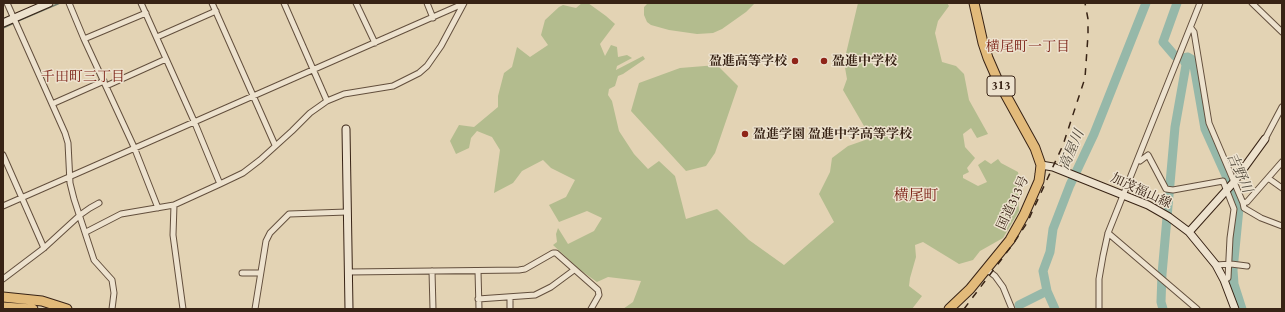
<!DOCTYPE html>
<meta charset="utf-8">
<style>
body{margin:0}
#map{position:relative;width:1285px;height:312px;overflow:hidden;background:#e3d3b4;font-family:"EB Garamond",serif}
canvas{display:block}
.frame{position:absolute;inset:0;border:4px solid #382315;pointer-events:none}
</style>
<div id="map">
<canvas width="1285" height="312"></canvas>
<div class="frame"></div>
</div>
<script>
const c = document.querySelector('canvas').getContext('2d');
c.lineJoin = 'round';
function paint(path, color) { c.fillStyle = color; c.fill(path, 'evenodd'); }
const shape = rows => new Path2D(rows.map(r => 'M' + r).join(''));
function trace(path, color, width, dash) { c.strokeStyle = color; c.lineWidth = width; c.lineCap = dash ? 'butt' : 'round'; c.setLineDash(dash || []); c.stroke(path); }
function write(font, color, halo, rows, align = 'center') {
  c.font = font + ' "EB Garamond","Noto Serif JP",serif'; c.lineWidth = 3; c.setLineDash([]); c.textBaseline = 'middle'; c.strokeStyle = halo; c.fillStyle = color; for (const [text, x, y, turn = 0] of rows) {
    c.save(); c.translate(x, y); c.rotate((+turn || 0) * Math.PI / 180); c.textAlign = isNaN(turn) ? turn : align; if (halo) c.strokeText(text, 0, 0); c.fillText(text, 0, 0); c.restore();
  }
}
paint(shape([
 [582,3,588,3,606,16,615,24,600,44,605,56,611,45,617,47,618,57,627,55,632,58,617,66,616,70,643,56,645,59,623,74,618,76,615,86,609,89,608,95,612,101,619,131,634,154,648,169,659,161,675,176,686,219,717,209,749,240,784,265,834,222,819,194,830,172,832,158,848,146,871,138,843,90,847,79,844,62,858,3,947,3,949,6,938,21,935,33,942,62,956,66,964,74,969,100,988,134,977,138,971,128,963,134,965,147,975,158,967,168,969,172,963,175,963,178,978,186,987,182,978,165,985,160,991,164,998,159,1001,163,1018,172,1021,189,1018,194,1019,211,1003,238,980,251,973,260,959,264,923,242,915,245,916,257,910,278,909,286,922,296,912,309,623,309,633,302,641,281,608,277,597,282,580,270,553,245,557,242,556,234,558,228,568,244,594,231,602,218,587,211,559,222,549,205,566,197,575,180,551,168,543,160,522,171,513,183,494,193,500,150,492,137,477,131,471,138,469,148,456,154,450,141,459,125,474,127,498,107,498,96,504,73,512,67,517,47,530,57,548,45,541,35,545,20,559,7,563,5,576,8],
 [655,3,755,3,746,12,722,29,713,33,697,34,669,30,651,25,647,22,644,15,644,7,647,4],
 [717,65,738,86,715,153,706,166,686,171,631,111,639,83,680,68]
]), '#b3bc8e');
trace(shape([
 [18,21,60,3],
 [3,28,14,23]
]), '#707c6e', 1.5);
trace(shape([
 [1175,56,1163,42,1177,3],
 [1019,305,1047,291],
 [1055,309,1047,291,1043,271,1050,252,1053,229,1070,185,1094,134,1146,3],
 [1163,309,1161,302,1162,274,1175,127,1186,65,1183,58,1188,57,1193,60,1205,129,1232,189,1239,208,1233,270,1234,284,1242,309]
]), '#96b8a9', 9);
const street = shape([
 [7,3,65,133,68,143,70,183,74,199,94,260,112,280,114,293,112,309],
 [69,3,84,39,134,147,158,208],
 [141,3,194,121,220,184],
 [212,3,275,145],
 [284,3,327,101],
 [356,3,375,43],
 [427,3,433,18],
 [1252,3,1282,32],
 [1191,28,1194,32,1209,123,1243,203,1247,202,1282,162],
 [157,37,216,11],
 [84,39,146,13],
 [106,86,166,59],
 [52,104,104,81],
 [1265,139,1282,107],
 [3,155,44,248],
 [1138,159,1140,161,1148,155,1166,189,1173,190,1223,181,1234,209,1230,238,1228,278,1224,280],
 [1268,178,1282,188],
 [1243,203,1244,208,1261,218,1282,226],
 [174,205,173,235,183,309],
 [3,206,458,6,462,6],
 [86,232,121,214,174,205,220,184,243,173,260,160,292,131,310,113,327,101,344,94,393,86,419,73,427,66,441,46,464,3],
 [1108,233,1197,309],
 [1216,265,1231,264,1247,266],
 [986,269,995,276,1003,287,1012,309],
 [432,271,433,309],
 [478,271,479,309],
 [349,272,519,270,525,269,553,253,556,253,598,290,599,295,591,309],
 [242,273,260,273],
 [3,279,44,248,80,215,90,208,99,203],
 [510,297,510,309],
 [478,299,535,295,551,287,574,270],
 [255,309,266,241,270,233,289,214,347,212],
 [1099,309,1099,279,1103,256,1108,233,1200,3]
]);
const secondary = shape([
 [3,23,49,3],
 [346,129,349,309],
 [1041,165,1053,167,1148,205,1169,217,1189,232,1216,265,1224,280,1235,309],
 [1189,232,1233,183,1265,139]
]);
const highway = shape([
 [3,297,42,301,67,309],
 [3,307,33,309],
 [949,309,970,289,1010,240,1024,215,1039,181,1040,174,1041,165,1035,148,998,81,988,58,983,43,974,3]
]);
trace(street, '#634f3d', 7);
trace(secondary, '#382315', 9);
trace(highway, '#382315', 11);
trace(street, '#ede2ce', 5);
trace(secondary, '#ede2ce', 7);
trace(highway, '#e2ba7a', 9);
trace(shape([
 [964,309,1013,244,1027,223,1063,145,1085,78,1088,35,1088,19,1085,3]
]), '#382315', 1.5, [7, 7]);
for (const [x, y, r, color] of [
 [795,61,4,"#8f2418"],
 [824,61,4,"#8f2418"],
 [745,134,4,"#8f2418"]
]) { const dot = new Path2D(); dot.arc(x, y, r, 0, 2 * Math.PI); c.fillStyle = color; c.fill(dot); trace(dot, '#ede2ce', 1.5); }
for (const [x, y, w] of [
 [1001,86,28]
]) { const box = new Path2D(); box.roundRect(x - w / 2, y - 10, w, 20, 3); c.fillStyle = '#ede2ce'; c.fill(box); trace(box, '#382315', 1); }
write('bold 12px', '#382315', null, [
 ["313",1001,86]
]);
write('bold 13px', '#382315', '#ede2ce', [
 ["盈進高等学校",787,61,"right"],
 ["盈進中学校",832,61],
 ["盈進学園 盈進中学高等学校",753,134]
], 'left');
write('13px', '#382315', '#ede2ce', [
 ["加茂福山線",1141,191,25],
 ["国道313号",1013,203,-65]
]);
write('14px', '#7a1f14', '#ede2ce', [
 ["横尾町一丁目",1028,47],
 ["千田町三丁目",83,77]
]);
write('italic 14px', '#50483a', '#ede2ce', [
 ["高屋川",1072,150,-67],
 ["吉野川",1239,173,66]
]);
write('15px', '#7a1f14', '#ede2ce', [
 ["横尾町",916,196]
]);
</script>
